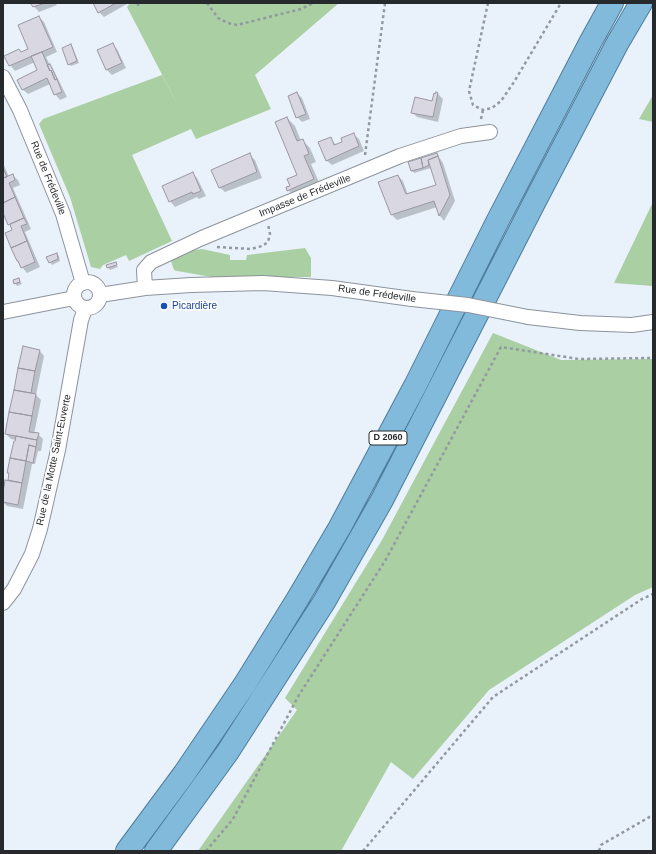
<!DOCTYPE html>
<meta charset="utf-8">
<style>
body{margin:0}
#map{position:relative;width:656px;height:854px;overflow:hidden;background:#e9f1fb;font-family:Arial,sans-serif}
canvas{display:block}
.frame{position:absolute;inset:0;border:4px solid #272a2d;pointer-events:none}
</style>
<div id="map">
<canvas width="656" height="854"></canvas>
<div class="frame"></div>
</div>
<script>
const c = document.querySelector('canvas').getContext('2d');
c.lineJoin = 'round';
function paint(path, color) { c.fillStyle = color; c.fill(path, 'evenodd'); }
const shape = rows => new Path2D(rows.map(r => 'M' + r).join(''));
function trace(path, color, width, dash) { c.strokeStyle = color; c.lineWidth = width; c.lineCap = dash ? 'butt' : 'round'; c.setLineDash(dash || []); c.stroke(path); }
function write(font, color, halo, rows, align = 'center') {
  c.font = font + ' Arial,sans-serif'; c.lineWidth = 3.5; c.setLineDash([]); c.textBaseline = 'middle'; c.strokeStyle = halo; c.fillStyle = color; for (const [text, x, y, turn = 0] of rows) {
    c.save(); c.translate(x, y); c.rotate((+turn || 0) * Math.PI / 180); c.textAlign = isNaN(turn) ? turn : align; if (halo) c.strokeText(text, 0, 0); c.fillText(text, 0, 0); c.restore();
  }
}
paint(shape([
 [130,3,339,3,255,75,271,109,196,139,191,129,132,155,172,241,129,261,126,255,103,265,100,269,91,267,70,197,39,124,43,119,162,75,183,115,127,7],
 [653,95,653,122,639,119],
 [653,202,653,286,614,283],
 [305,248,311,258,311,277,212,277,177,271,174,270,171,261,177,255,189,251,202,249,230,255,230,260,246,260,247,255],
 [493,333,561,360,653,359,653,587,635,595,489,690,413,779,391,762,341,851,198,851,297,710,285,698,382,540]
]), '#aacfa2');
paint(shape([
 [31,3,55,3,57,5,39,12],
 [94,3,127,3,127,4,104,17,99,12],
 [39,17,44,22,57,52,46,57,50,65,52,67,67,97,60,100,55,94,50,84,28,94,22,89,38,71,35,62,15,71,10,65,22,53,29,49],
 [112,44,117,49,126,68,112,75,107,70],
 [71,45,73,48,79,63,71,66,69,64],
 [297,93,302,98,310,119,302,122,297,117],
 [438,94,443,99,438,122,417,117,412,112,432,102],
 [287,118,295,126,301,141,302,140,310,148,316,162,311,164,321,187,296,198,288,190,299,176],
 [353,134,359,139,364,151,332,165,326,160,330,138,336,145,343,142],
 [437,154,443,163,455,201,444,221,440,216,437,207,397,220,392,215,398,176,403,181,408,195,437,185,431,168,414,173,412,171,409,163],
 [249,155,255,160,262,178,225,192,219,187],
 [3,163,9,177,12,175,18,180,20,185,13,188,31,229,25,232,40,267,27,273,17,261,13,231,9,224,3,210],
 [192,173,197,178,206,196,199,199,197,197,175,207,170,201],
 [57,254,59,256,60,261,52,265,50,262],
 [115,263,118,267,110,270,107,266],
 [19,279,22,284,17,286,15,283],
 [24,347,39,350,44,356,36,395,41,400,34,434,38,434,43,439,41,451,38,451,35,464,32,464,23,509,7,506,3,502,3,497,8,481,10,475,8,473,16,440,11,439,6,434]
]), '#0003');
const building = shape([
 [30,3,45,3,33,7,30,3],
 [93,3,116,3,98,13,93,3],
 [39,16,53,47,9,66,4,56,19,49,21,52,28,49,18,25,39,16],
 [113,43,122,63,106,70,97,50,113,43],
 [71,44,77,61,68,65,62,48,71,44],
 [42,52,50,71,51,70,55,80,57,79,62,92,54,95,47,78,22,90,17,80,37,70,31,56,42,52],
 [50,64,57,79,55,80,51,70,50,71,47,65,50,64],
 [297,92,306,114,296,118,288,96,297,92],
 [436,92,438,93,433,117,411,113,415,97,432,101,434,93,435,94,436,92],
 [287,117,297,141,303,139,309,154,304,156,314,179,287,191,286,187,290,186,287,179,297,175,275,122,287,117],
 [354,133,359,146,326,161,318,142,331,137,334,145,342,142,341,138,354,133],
 [250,153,257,172,219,188,211,170,250,153],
 [437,153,438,156,428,160,429,165,423,168,421,158,437,153],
 [438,156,450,195,439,216,434,201,391,215,378,182,398,175,406,194,436,185,428,160,438,156],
 [421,158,423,168,411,171,408,162,421,158],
 [3,168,7,177,3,178,3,168],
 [193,172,201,191,193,194,192,192,169,202,162,186,193,172],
 [13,174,15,180,9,183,15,197,3,203,3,178,13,174],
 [15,197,24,218,8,225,3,213,3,203,15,197],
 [24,218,27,224,21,226,27,241,11,248,5,233,12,230,10,224,24,218],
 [27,241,35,262,21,268,18,261,17,261,11,248,27,241],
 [57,253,58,259,49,263,46,257,57,253],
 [116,262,117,265,107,268,106,265,116,262],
 [19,278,20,282,14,284,13,280,19,278],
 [23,346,40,350,35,371,18,368,23,346],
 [18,368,35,371,31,393,14,390,18,368],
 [14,390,36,394,32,416,9,412,14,390],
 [9,412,32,416,29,432,39,433,37,440,5,434,9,412],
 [16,436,37,440,36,447,29,445,26,461,10,458,14,441,15,441,16,436],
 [29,445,36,447,33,463,26,461,29,445],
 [10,458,26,461,22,483,8,480,9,473,7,473,10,458],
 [5,480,22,483,18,505,3,502,3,492,5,480]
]);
paint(building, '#d9d7e2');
trace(building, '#9a97a2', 1);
const minor = shape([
 [3,77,20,110,63,214,83,283],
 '74 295a13 13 0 1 1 26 0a13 13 0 1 1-26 0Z',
 [145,288,144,270,151,262,202,238,400,156,461,136,490,132],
 [100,295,145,288,191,285,263,283,332,288,412,299],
 [3,312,74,298],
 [528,317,580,323,632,325,653,322],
 [3,603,14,589,32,554,40,529,58,450,81,320,85,309]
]);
const trunk = shape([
 [127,851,184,774,245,684,297,600,340,527,415,386,497,222,591,41,612,3],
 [156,851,227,753,324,602,382,500,534,203,617,44,641,3]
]);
trace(minor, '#8c939c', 16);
trace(trunk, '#4d7c9a', 24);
trace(shape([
 [138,3,138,8],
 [207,3,218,18,228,23,237,25,301,9,314,3],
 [488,3,469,91,473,105,483,110,492,108,501,101,514,82,561,3],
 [481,119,483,110],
 [365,155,385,3],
 [217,247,251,249,262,246,268,242,270,234,268,224],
 [206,851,233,819,299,695,385,561,501,347,579,359,653,358],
 [363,851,493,697,642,599,653,594],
 [599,851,601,845,653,815]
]), '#9399a0', 2.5, [3, 3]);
trace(minor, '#fff', 14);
trace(trunk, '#82badc', 22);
const minorBridge = shape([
 [412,299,468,305,528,317]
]);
trace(minorBridge, '#8c939c', 16, []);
trace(minorBridge, '#fff', 14);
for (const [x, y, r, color] of [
 [164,306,4,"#1a4fb4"]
]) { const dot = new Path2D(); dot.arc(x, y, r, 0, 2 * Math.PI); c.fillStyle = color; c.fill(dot); trace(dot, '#fff', 1.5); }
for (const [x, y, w] of [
 [388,438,38]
]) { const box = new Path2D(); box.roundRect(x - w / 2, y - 7, w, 14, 3); c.fillStyle = '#fff'; c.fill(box); trace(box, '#272a2d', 1); }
write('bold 9px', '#272a2d', null, [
 ["D 2060",388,438]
]);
write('10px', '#272a2d', '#fff', [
 ["Rue de Frédeville",48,178,68],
 ["Impasse de Frédeville",305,196,-22],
 ["Rue de Frédeville",377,294,8],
 ["Rue de la Motte Saint-Euverte",54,460,-78]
]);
write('10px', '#164399', '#fff', [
 ["Picardière",172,306]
], 'left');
</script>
